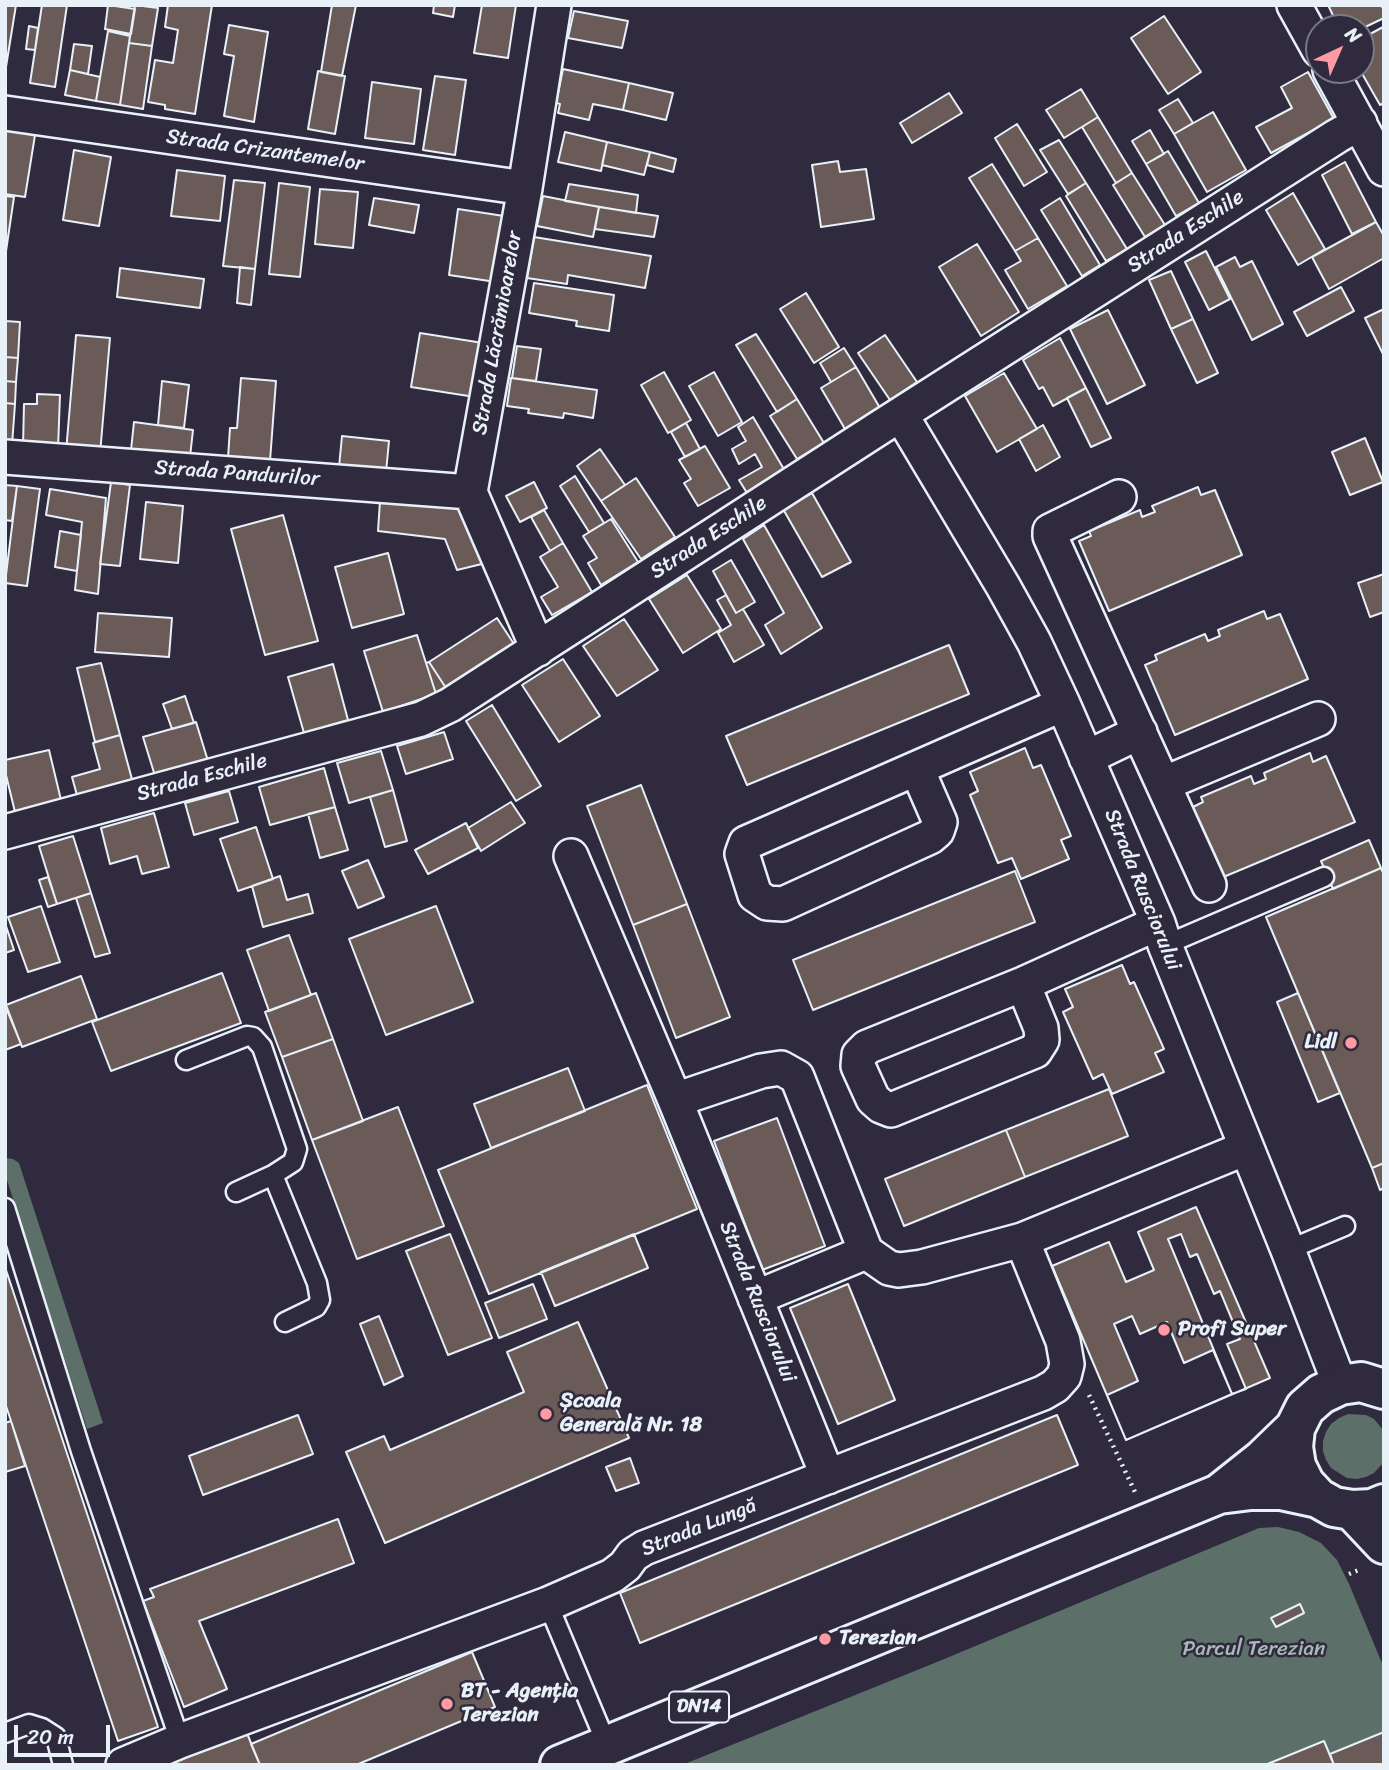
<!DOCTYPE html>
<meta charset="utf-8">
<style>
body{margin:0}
#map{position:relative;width:1389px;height:1770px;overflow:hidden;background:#2f2a3d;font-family:Sriracha,sans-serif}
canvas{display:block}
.frame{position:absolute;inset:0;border:7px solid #e8f1f8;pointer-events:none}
.north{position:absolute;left:1305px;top:14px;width:70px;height:70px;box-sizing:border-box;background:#2f2a3d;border:2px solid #797a88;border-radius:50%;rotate:44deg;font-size:19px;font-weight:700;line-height:28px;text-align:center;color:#e8f1f8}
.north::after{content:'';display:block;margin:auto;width:24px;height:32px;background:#ff9aa2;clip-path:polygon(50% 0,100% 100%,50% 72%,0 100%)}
.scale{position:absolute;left:14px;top:1725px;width:96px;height:32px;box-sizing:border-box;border:4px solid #e8f1f8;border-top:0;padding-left:9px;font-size:21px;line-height:24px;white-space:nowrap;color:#e8f1f8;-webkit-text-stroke:5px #2f2a3d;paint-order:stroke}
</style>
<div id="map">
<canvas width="1389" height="1770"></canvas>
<div class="frame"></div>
<div class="north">N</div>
<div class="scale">20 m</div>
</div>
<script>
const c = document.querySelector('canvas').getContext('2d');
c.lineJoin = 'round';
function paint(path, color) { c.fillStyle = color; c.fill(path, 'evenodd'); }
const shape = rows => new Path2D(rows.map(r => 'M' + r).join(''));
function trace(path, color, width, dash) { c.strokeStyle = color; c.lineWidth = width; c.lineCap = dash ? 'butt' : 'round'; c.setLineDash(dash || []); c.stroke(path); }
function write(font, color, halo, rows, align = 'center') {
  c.font = font + ' Sriracha,sans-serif'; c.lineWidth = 5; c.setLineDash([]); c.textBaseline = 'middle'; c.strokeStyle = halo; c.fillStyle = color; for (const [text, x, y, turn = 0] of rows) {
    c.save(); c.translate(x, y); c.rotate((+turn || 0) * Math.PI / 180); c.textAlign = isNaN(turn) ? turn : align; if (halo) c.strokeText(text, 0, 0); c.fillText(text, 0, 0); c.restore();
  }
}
paint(shape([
 [5,1158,13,1159,19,1163,103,1423,87,1429,5,1174],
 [1348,1414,1366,1415,1374,1419,1384,1431,1384,1462,1374,1473,1366,1477,1357,1479,1347,1478,1331,1468,1326,1460,1323,1451,1323,1441,1326,1432,1331,1424,1339,1418],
 [1278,1527,1299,1532,1321,1543,1337,1560,1349,1584,1384,1668,1384,1732,1330,1754,1323,1741,1265,1765,682,1765,937,1662,1259,1528]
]), '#5c7069');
const building = shape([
 [5,5,16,5,5,73,5,5],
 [42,5,67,5,55,87,30,83,42,5],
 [108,5,135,9,131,34,105,29,108,5],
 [135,5,158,8,152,46,129,43,135,5],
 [168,5,212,5,195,114,165,109,165,105,148,102,155,60,173,63,178,30,165,27,168,5],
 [332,5,356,5,342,76,321,72,332,5],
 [434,5,455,5,453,17,433,13,434,5],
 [482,5,516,5,508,58,474,53,482,5],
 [1328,5,1381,5,1384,10,1384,18,1361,29,1339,28,1328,5],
 [574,11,628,21,622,48,568,38,574,11],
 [1164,16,1201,72,1168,94,1131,38,1164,16],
 [229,25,268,32,254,122,224,116,234,56,224,54,229,25],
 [29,26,38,28,35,50,26,49,29,26],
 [1383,27,1384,103,1380,105,1360,70,1361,39,1383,27],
 [108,31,130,36,120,105,96,101,108,31],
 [129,43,152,46,143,109,120,105,129,43],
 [74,44,92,46,88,74,70,70,74,44],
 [563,69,629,83,623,110,593,104,589,120,558,113,560,104,556,103,563,69],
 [70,70,100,77,96,101,65,95,70,70],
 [318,71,345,76,335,134,308,129,318,71],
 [1308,72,1334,119,1271,153,1256,127,1292,108,1281,87,1308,72],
 [435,76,466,80,455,155,423,150,435,76],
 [372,82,421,89,414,144,365,138,372,82],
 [629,83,673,93,666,120,623,110,629,83],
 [1081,89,1098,117,1064,138,1046,110,1081,89],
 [949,93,962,113,912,143,900,123,949,93],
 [1178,99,1193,123,1174,134,1159,110,1178,99],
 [1213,112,1246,170,1207,192,1174,134,1213,112],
 [1098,117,1132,173,1116,183,1082,127,1098,117],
 [1017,124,1047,172,1024,186,995,138,1017,124],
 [5,130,35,135,25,197,5,194,5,130],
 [1150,130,1164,154,1146,164,1132,141,1150,130],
 [565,132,607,142,601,171,558,162,565,132],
 [1059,140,1086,183,1068,194,1040,150,1059,140],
 [607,142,650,152,644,175,602,165,607,142],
 [74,150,111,157,99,226,63,220,74,150],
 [1168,151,1199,203,1176,216,1146,164,1168,151],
 [650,152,676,159,673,172,647,165,650,152],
 [838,161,840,172,866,169,874,219,821,227,812,165,838,161],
 [1345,162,1376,222,1352,234,1322,175,1345,162],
 [992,164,1038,238,1015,251,969,178,992,164],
 [177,170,225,176,220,221,171,216,177,170],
 [1132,173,1165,225,1145,237,1113,185,1132,173],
 [234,180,265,183,255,269,223,266,234,180],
 [279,183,310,187,300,277,269,274,279,183],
 [1086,183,1127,249,1106,261,1066,196,1086,183],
 [569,184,638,195,636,213,565,201,569,184],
 [320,189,358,192,353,248,315,244,320,189],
 [1293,193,1325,249,1298,265,1266,210,1293,193],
 [5,196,14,197,6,251,5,251,5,196],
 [543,196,599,207,593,237,537,226,543,196],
 [374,198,419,205,414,233,369,225,374,198],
 [1060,198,1100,265,1082,276,1041,210,1060,198],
 [599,207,658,216,654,237,595,229,599,207],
 [458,209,504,216,496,282,449,275,458,209],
 [1376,222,1384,236,1384,258,1329,289,1312,257,1376,222],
 [534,237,651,256,645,288,568,275,567,284,527,278,534,237],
 [1038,238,1067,286,1028,309,1005,270,1021,261,1015,251,1038,238],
 [977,244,1019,312,981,336,939,267,977,244],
 [1206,251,1230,299,1209,310,1185,262,1206,251],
 [1235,257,1240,267,1252,261,1283,324,1252,340,1216,267,1235,257],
 [240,267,255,269,251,305,237,303,240,267],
 [120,268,204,279,200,308,117,297,120,268],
 [1171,271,1193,319,1171,329,1149,280,1171,271],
 [534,283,614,295,609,331,576,326,577,321,529,313,534,283],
 [1341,287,1354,311,1307,336,1294,312,1341,287],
 [806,293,839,347,814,363,780,309,806,293],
 [1384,309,1384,356,1365,318,1384,309],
 [1108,310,1145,385,1107,404,1070,329,1108,310],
 [1193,319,1218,373,1197,383,1171,329,1193,319],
 [5,321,20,322,18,358,5,357,5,321],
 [420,333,483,343,475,397,411,387,420,333],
 [756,334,797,399,777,412,736,345,756,334],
 [76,335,110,338,100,454,66,452,76,335],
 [885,335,917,382,890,400,858,353,885,335],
 [1060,338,1086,388,1053,406,1043,387,1039,389,1023,360,1060,338],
 [517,346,541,349,536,381,512,378,517,346],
 [844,348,856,367,831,382,820,363,844,348],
 [5,357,18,358,16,382,5,381,5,357],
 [856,367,880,408,845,429,821,388,856,367],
 [664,372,691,420,668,433,641,385,664,372],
 [714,372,742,422,718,436,689,386,714,372],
 [1004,373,1037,429,997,452,965,396,1004,373],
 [241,378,276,381,270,461,228,458,230,428,237,428,241,378],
 [511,378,597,390,593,418,564,413,563,418,528,413,529,409,507,406,511,378],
 [5,381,16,382,15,404,5,403,5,381],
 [162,381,189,385,184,428,158,425,162,381],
 [1086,388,1111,438,1091,447,1067,398,1086,388],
 [37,394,60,395,58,449,23,447,24,404,37,404,37,394],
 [797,399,824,443,797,459,770,416,797,399],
 [5,403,15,404,12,445,5,444,5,403],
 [753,417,785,471,747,493,739,480,762,467,755,454,739,464,732,449,746,441,738,427,753,417],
 [134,422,193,430,190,457,131,450,134,422],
 [686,423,700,449,685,457,671,432,686,423],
 [1043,425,1060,457,1036,471,1019,439,1043,425],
 [342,436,389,441,386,472,339,467,342,436],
 [1365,438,1383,482,1350,495,1332,452,1365,438],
 [705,446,730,488,698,506,684,483,691,479,679,460,705,446],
 [600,449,625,485,601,501,577,466,600,449],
 [575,476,604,523,589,532,560,486,575,476],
 [636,478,675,537,641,559,601,501,636,478],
 [111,482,130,485,120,566,100,564,111,482],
 [534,482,547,508,520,522,506,496,534,482],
 [5,485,17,486,12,521,5,520,5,485],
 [17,486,40,489,27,586,5,583,17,486],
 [1198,487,1201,495,1215,490,1242,555,1109,611,1079,541,1091,536,1089,531,1140,510,1142,517,1155,512,1152,506,1198,487],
 [50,489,106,498,98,594,75,590,82,522,46,515,50,489],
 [812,493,851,562,822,577,783,509,812,493],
 [380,501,463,507,486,563,457,570,445,539,378,531,380,501],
 [146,502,183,506,178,563,140,559,146,502],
 [544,510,563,543,550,551,531,517,544,510],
 [283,515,318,641,265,655,231,529,283,515],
 [611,519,638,562,601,585,588,563,597,558,583,536,611,519],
 [764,525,822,628,781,654,765,625,784,613,743,539,764,525],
 [60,531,81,535,77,571,55,567,60,531],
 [563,543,592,592,552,615,541,597,558,587,540,557,563,543],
 [388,553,404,614,352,628,335,567,388,553],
 [731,560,755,602,736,613,713,571,731,560],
 [1384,574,1384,612,1370,617,1358,583,1384,574],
 [687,575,721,629,683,653,649,599,687,575],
 [726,595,736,613,743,609,764,645,734,662,718,633,731,625,717,600,726,595],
 [1264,611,1267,619,1280,614,1308,679,1175,735,1145,665,1157,660,1155,655,1205,634,1208,641,1220,636,1218,630,1264,611],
 [98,613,172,618,169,657,95,652,98,613],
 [497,618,514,644,446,688,429,662,497,618],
 [624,619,658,670,617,696,583,646,624,619],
 [417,635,436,694,383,712,364,651,417,635],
 [949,645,969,694,747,785,726,736,949,645],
 [563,659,600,716,559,742,522,685,563,659],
 [429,662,446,688,436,694,426,663,429,662],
 [101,663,120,735,95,742,77,668,101,663],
 [333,664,348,720,304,733,288,677,333,664],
 [185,696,194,723,172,729,163,704,185,696],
 [492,705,541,786,516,801,466,721,492,705],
 [196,722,208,761,155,776,143,737,196,722],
 [444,732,453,759,406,774,397,746,444,732],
 [120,735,133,783,78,799,72,777,100,769,93,743,120,735],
 [1025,748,1033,768,1041,765,1071,836,1061,840,1069,859,1021,879,1012,858,998,863,970,795,978,791,970,772,1025,748],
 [49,750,61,800,15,812,5,771,5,760,49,750],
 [381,751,393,790,349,803,337,763,381,751],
 [1310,753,1313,762,1326,756,1355,822,1221,878,1191,808,1203,802,1201,797,1251,776,1254,784,1266,779,1264,773,1310,753],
 [324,768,335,807,270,825,259,787,324,768],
 [641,785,687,904,633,925,587,806,641,785],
 [393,790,407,841,385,847,370,797,393,790],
 [229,791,238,822,194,835,185,803,229,791],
 [511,802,525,823,481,851,468,828,511,802],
 [335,807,348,850,320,858,308,814,335,807],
 [154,813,169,867,142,874,137,856,110,864,101,828,154,813],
 [466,823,478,848,428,874,415,850,466,823],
 [256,827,273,879,238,891,220,839,256,827],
 [73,836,91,893,57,904,39,846,73,836],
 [1369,840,1381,868,1333,889,1321,861,1369,840],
 [368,860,384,897,358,908,342,871,368,860],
 [1381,868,1384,875,1384,1163,1372,1168,1266,917,1381,868],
 [1015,871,1035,922,813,1010,793,960,1015,871],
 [280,876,287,900,308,894,313,913,263,927,252,886,280,876],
 [48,877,57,904,48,907,39,880,48,877],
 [91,893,110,953,95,957,76,898,91,893],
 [687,904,730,1017,676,1038,633,925,687,904],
 [41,906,60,962,28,972,8,917,41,906],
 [436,906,473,1002,386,1035,349,939,436,906],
 [5,923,14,950,5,953,5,923],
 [289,935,311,995,269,1011,247,950,289,935],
 [1122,965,1130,984,1134,982,1164,1049,1155,1053,1164,1072,1112,1094,1103,1074,1093,1079,1063,1012,1073,1007,1065,989,1122,965],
 [222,973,241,1023,111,1071,92,1022,222,973],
 [81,976,97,1019,22,1047,6,1005,81,976],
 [316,993,333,1039,282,1057,265,1012,316,993],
 [1298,993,1340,1093,1318,1102,1277,1002,1298,993],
 [5,1005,21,1044,5,1050,5,1005],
 [333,1039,363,1121,312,1140,282,1057,333,1039],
 [568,1068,585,1111,491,1148,474,1104,568,1068],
 [647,1085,697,1209,489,1294,438,1170,647,1085],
 [1109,1089,1128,1136,1025,1177,1006,1130,1109,1089],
 [398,1107,444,1226,357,1259,312,1140,398,1107],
 [777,1118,825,1246,762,1270,714,1141,777,1118],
 [1006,1130,1025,1177,904,1226,885,1179,1006,1130],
 [1384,1163,1384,1188,1380,1190,1372,1168,1384,1163],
 [1196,1207,1270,1378,1126,1440,1052,1266,1109,1242,1126,1282,1154,1270,1138,1232,1196,1207],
 [450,1234,492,1338,448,1355,406,1251,450,1234],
 [634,1234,648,1268,555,1306,541,1272,634,1234],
 [1181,1234,1190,1257,1197,1254,1214,1294,1220,1291,1240,1339,1227,1344,1246,1389,1232,1394,1168,1239,1181,1234],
 [5,1267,158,1727,118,1741,5,1403,5,1267],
 [533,1284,547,1319,499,1338,485,1303,533,1284],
 [848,1284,895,1400,838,1424,790,1308,848,1284],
 [379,1316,403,1376,384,1385,360,1324,379,1316],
 [1132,1316,1140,1334,1167,1322,1184,1363,1213,1350,1232,1394,1126,1440,1107,1395,1138,1381,1114,1324,1132,1316],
 [578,1322,629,1438,385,1543,346,1452,384,1436,390,1450,524,1392,507,1352,578,1322],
 [298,1415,313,1454,203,1495,189,1456,298,1415],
 [1057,1415,1078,1465,640,1643,620,1593,1057,1415],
 [11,1421,25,1466,5,1472,5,1423,11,1421],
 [630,1458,639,1483,616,1491,606,1467,630,1458],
 [338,1519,354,1563,199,1621,227,1689,184,1707,143,1601,154,1597,150,1589,338,1519],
 [1300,1604,1304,1613,1276,1627,1271,1618,1300,1604],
 [472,1652,495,1707,356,1765,260,1765,251,1744,472,1652],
 [244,1726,260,1765,147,1765,244,1726],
 [1384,1732,1384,1765,1334,1765,1330,1754,1384,1732],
 [1324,1741,1334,1765,1265,1765,1324,1741]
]);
paint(building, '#6a5a58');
trace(building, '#e8f1f8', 2);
const service = shape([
 [1165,945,1324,877],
 [186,1060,247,1036,253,1037,262,1047,297,1149,293,1162,273,1175],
 [236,1192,273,1175,317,1283,320,1300,316,1307,285,1322],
 [5,1208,81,1451,180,1741],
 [1288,1250,1345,1226],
 [548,1604,607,1745],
 [5,1733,29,1724,42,1728,56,1737,63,1765]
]);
const minor = shape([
 [1294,5,1319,50],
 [1330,70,1384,169],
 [5,113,525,188],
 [901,415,1003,586,1034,642,1063,704,1158,923,1165,945,1288,1250,1340,1385],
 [5,457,470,492],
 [1119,497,1050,531,1050,536,1209,885],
 [538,649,470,492,525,188,554,5],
 [1086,758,1140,732],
 [917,769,940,822,937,831,930,837,783,904,767,903,755,895,742,854,746,843,1063,704],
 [1163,784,1318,719],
 [5,832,421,719,450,705,879,428,1337,136,1360,123],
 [571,856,675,1100,828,1477],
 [1023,984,1041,1028,1042,1040,1035,1051,891,1110,881,1106,873,1099,858,1066,859,1055,867,1047,1023,984,1158,923],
 [675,1100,761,1071,781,1068,797,1077,866,1252,889,1268,899,1270,922,1267,1022,1240,1246,1148],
 [755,1298,866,1252],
 [123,1765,180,1741,548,1604,612,1576,625,1566,633,1555,644,1548,1043,1393,1055,1386,1064,1376,1067,1364,1063,1341,1022,1240]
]);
const primary = shape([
 [1384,1389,1361,1382,1340,1385,1321,1394,1305,1408,1295,1428,1293,1447,1296,1466,1305,1484,1318,1498,1334,1507,1352,1510,1372,1509,1384,1504],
 [1219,1494,1251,1490,1281,1490,1318,1498],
 [1352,1510,1384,1544],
 [560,1765,1219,1494,1263,1459,1295,1428]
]);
trace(service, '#e8f1f8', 23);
trace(minor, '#e8f1f8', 38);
trace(primary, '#e8f1f8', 44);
trace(shape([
 [1089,1395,1135,1492],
 [1349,1574,1361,1569]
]), '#e8f1f8', 4.5, [2, 5]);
trace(service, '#2f2a3d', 18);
trace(minor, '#2f2a3d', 33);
trace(primary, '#2f2a3d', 38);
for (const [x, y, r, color] of [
 [1351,1043,7,"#ff9aa2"],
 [1164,1330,7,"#ff9aa2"],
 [546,1414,7,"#ff9aa2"],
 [825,1639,7,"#ff9aa2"],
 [447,1704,7,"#ff9aa2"]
]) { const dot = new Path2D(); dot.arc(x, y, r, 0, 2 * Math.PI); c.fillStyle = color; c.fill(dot); trace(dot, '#2f2a3d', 2.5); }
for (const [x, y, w] of [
 [699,1707,60]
]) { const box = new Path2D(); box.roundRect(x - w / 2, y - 15.5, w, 31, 5); c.fillStyle = '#2f2a3d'; c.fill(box); trace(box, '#e8f1f8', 2); }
write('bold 19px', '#e8f1f8', null, [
 ["DN14",699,1707]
]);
write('21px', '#e8f1f8', '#2f2a3d', [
 ["Strada Crizantemelor",265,151,8],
 ["Strada Eschile",1186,232,-33],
 ["Strada Lăcrămioarelor",498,333,-80],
 ["Strada Pandurilor",237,474,4],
 ["Strada Eschile",709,538,-33],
 ["Strada Eschile",202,778,-15],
 ["Strada Rusciorului",1142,890,68],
 ["Strada Rusciorului",757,1302,68],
 ["Strada Lungă",699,1528,-22]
]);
write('bold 21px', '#e8f1f8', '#2f2a3d', [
 ["Lidl",1337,1043,"right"],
 ["Profi Super",1178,1330],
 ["Școala",560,1402],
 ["Generală Nr. 18",560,1426],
 ["Terezian",839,1639],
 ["BT - Agenția",461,1692],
 ["Terezian",461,1716]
], 'left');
write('21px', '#a9b7b8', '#2f2a3d', [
 ["Parcul Terezian",1254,1650]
]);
</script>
